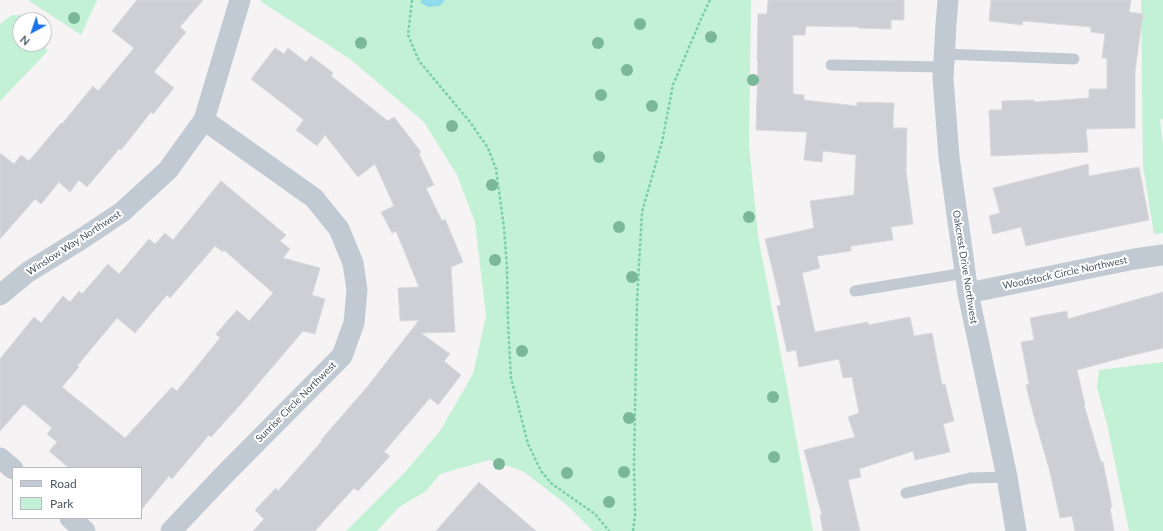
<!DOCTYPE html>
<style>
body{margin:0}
#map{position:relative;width:1163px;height:531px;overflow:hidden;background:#f5f3f3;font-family:Lato,sans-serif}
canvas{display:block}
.legend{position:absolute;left:12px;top:467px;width:130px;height:52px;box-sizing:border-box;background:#fff;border:1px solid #b7bbc0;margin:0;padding:5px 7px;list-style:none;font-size:12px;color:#4a5661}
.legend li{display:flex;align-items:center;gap:8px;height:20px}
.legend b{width:20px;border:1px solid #b7bbc0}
.north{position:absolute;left:12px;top:12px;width:40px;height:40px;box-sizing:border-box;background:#fff;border:1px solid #b7bbc0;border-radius:50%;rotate:220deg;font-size:11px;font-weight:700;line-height:16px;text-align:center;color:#4a5661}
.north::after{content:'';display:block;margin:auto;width:14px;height:18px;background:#1a73e8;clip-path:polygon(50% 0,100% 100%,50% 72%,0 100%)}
</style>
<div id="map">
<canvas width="1163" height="531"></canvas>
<ul class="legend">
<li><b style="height:5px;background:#c1cad2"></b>Road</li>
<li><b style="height:11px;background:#c3f1d5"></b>Park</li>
</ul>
<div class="north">N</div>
</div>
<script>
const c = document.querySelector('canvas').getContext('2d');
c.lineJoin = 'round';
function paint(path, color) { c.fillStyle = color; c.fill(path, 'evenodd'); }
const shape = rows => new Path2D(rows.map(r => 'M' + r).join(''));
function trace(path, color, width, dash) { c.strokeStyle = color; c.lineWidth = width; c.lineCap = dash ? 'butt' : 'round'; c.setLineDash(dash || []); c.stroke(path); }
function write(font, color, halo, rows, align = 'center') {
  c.font = font + ' Lato,sans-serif'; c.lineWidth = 4; c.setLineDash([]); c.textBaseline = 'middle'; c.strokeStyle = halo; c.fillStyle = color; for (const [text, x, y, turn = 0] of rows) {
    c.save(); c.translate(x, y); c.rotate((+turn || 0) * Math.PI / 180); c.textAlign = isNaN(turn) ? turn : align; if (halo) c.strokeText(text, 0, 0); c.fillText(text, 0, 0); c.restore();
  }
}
paint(shape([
 [28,0,97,0,81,35],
 [261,0,751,0,749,145,758,236,787,387,813,531,593,531,568,506,523,471,489,460,440,474,426,491,399,507,377,531,346,531,405,472,440,431,473,374,486,316,475,222,457,175,424,122,350,59,260,1],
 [1141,0,1163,0,1163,119,1160,120,1163,145,1163,233,1154,234,1143,167],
 [12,15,40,16,41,20,20,20,20,44,44,44,44,38,47,52,0,101,0,24],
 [1163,362,1163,531,1129,531,1107,424,1097,388,1099,370]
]), '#c3f1d5');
paint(shape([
 [421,0,445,0,440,6,428,7,421,3]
]), '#90daee');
const building = shape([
 [137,0,203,0,180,27,186,32,154,72,174,88,153,114,151,112,121,150,119,149,87,187,79,180,70,192,59,182,41,204,35,199,0,239,0,153,14,164,21,155,29,161,61,123,62,124,93,86,98,91,134,48,112,31,137,0],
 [768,0,904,0,904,20,891,20,891,29,858,28,858,27,806,26,805,35,793,35,793,94,804,95,804,100,857,106,857,102,894,103,893,128,907,128,906,172,913,224,891,227,893,240,851,246,851,251,817,256,820,268,802,273,815,332,868,322,868,325,910,317,914,336,932,333,942,385,945,384,954,421,943,424,950,452,915,460,913,451,859,469,861,477,848,480,860,531,823,531,820,515,822,515,804,450,855,437,848,417,859,413,852,377,843,378,839,359,799,367,796,350,787,352,777,306,781,305,765,239,814,228,810,201,854,195,856,155,823,151,822,162,804,160,807,132,756,130,758,61,757,61,758,14,767,14,768,0],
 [991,0,1131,0,1129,12,1143,14,1135,71,1135,128,1086,129,1088,152,991,156,989,110,1002,110,1002,101,1034,100,1034,102,1089,98,1089,89,1107,89,1107,58,1102,58,1105,34,1091,32,1091,27,1023,21,1022,25,989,21,991,0],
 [275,48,284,54,288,48,306,62,311,56,333,73,331,76,388,121,394,117,421,152,419,154,434,185,426,188,442,221,445,219,463,262,451,267,455,332,421,333,450,354,444,361,461,375,438,405,430,398,384,452,390,456,358,491,354,488,315,531,253,531,264,519,255,510,276,488,278,491,322,441,321,440,368,386,419,320,400,321,398,288,419,287,396,231,392,233,381,212,394,206,375,164,358,177,325,135,317,146,296,130,304,120,251,79,275,48],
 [1088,164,1089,176,1139,167,1149,220,1061,238,1026,246,1021,227,993,234,989,216,1000,213,993,188,1088,164],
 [221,181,286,235,280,241,290,249,283,258,320,268,312,295,325,299,315,334,303,331,241,404,211,437,209,435,172,479,169,476,141,510,141,468,69,468,49,451,57,442,47,434,52,428,24,404,0,431,0,359,34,317,41,323,63,296,70,302,79,291,82,294,108,264,119,274,149,239,155,244,165,233,173,240,221,181],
 [215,246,223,252,224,250,273,293,249,321,237,310,216,334,220,338,177,391,172,387,125,438,62,387,79,367,77,366,117,318,135,333,167,295,170,298,215,246],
 [1163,292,1163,348,1129,356,1077,370,1085,405,1084,405,1101,462,1103,462,1112,507,1110,508,1114,531,1075,531,1072,516,1060,518,1050,472,1033,413,1026,385,1029,384,1021,342,1034,340,1030,318,1067,311,1068,319,1163,292],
 [479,482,536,531,436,531,479,482]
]);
paint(building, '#cdcfd5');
trace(building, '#d7d9de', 1);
trace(shape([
 [412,0,408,35,419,61,470,122,488,148,496,169,504,228,507,267,508,323,511,378,528,444,541,471,552,484,595,514,609,531],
 [633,531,635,515,634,464,637,301,642,212,662,142,673,85,701,19,710,0]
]), '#7ad0a6', 2.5, [3, 2]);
trace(shape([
 [944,54,1074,59],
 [831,65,944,67],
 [855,291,965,273],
 [906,493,970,478,1007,477]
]), '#c1cad2', 11);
trace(shape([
 [948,0,946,24,943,78,949,157,968,293,1007,477,1016,531],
 [968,293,1134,259,1163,255],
 [0,295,28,272,83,238,122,212,168,170,204,120,240,0],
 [0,458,13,469],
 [70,518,85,531],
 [171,531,222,477,342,356,354,323,357,290,353,263,339,229,314,198,204,120]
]), '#c1cad2', 21);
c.fillStyle = '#7bb799';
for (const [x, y] of [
 [74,18],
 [640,24],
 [711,37],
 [361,43],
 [598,43],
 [627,70],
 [753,80],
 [601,95],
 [652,106],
 [452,126],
 [599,157],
 [492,185],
 [749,217],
 [619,227],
 [495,260],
 [632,277],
 [522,351],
 [773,397],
 [629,418],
 [774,457],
 [499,464],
 [624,472],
 [567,473],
 [609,502]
]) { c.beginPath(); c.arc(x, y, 6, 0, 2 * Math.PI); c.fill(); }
write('10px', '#4a5661', '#fff', [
 ["Winslow Way Northwest",74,243,-33],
 ["Oakcrest Drive Northwest",965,267,81],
 ["Woodstock Circle Northwest",1065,273,-12],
 ["Sunrise Circle Northwest",296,402,-45]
]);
</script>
